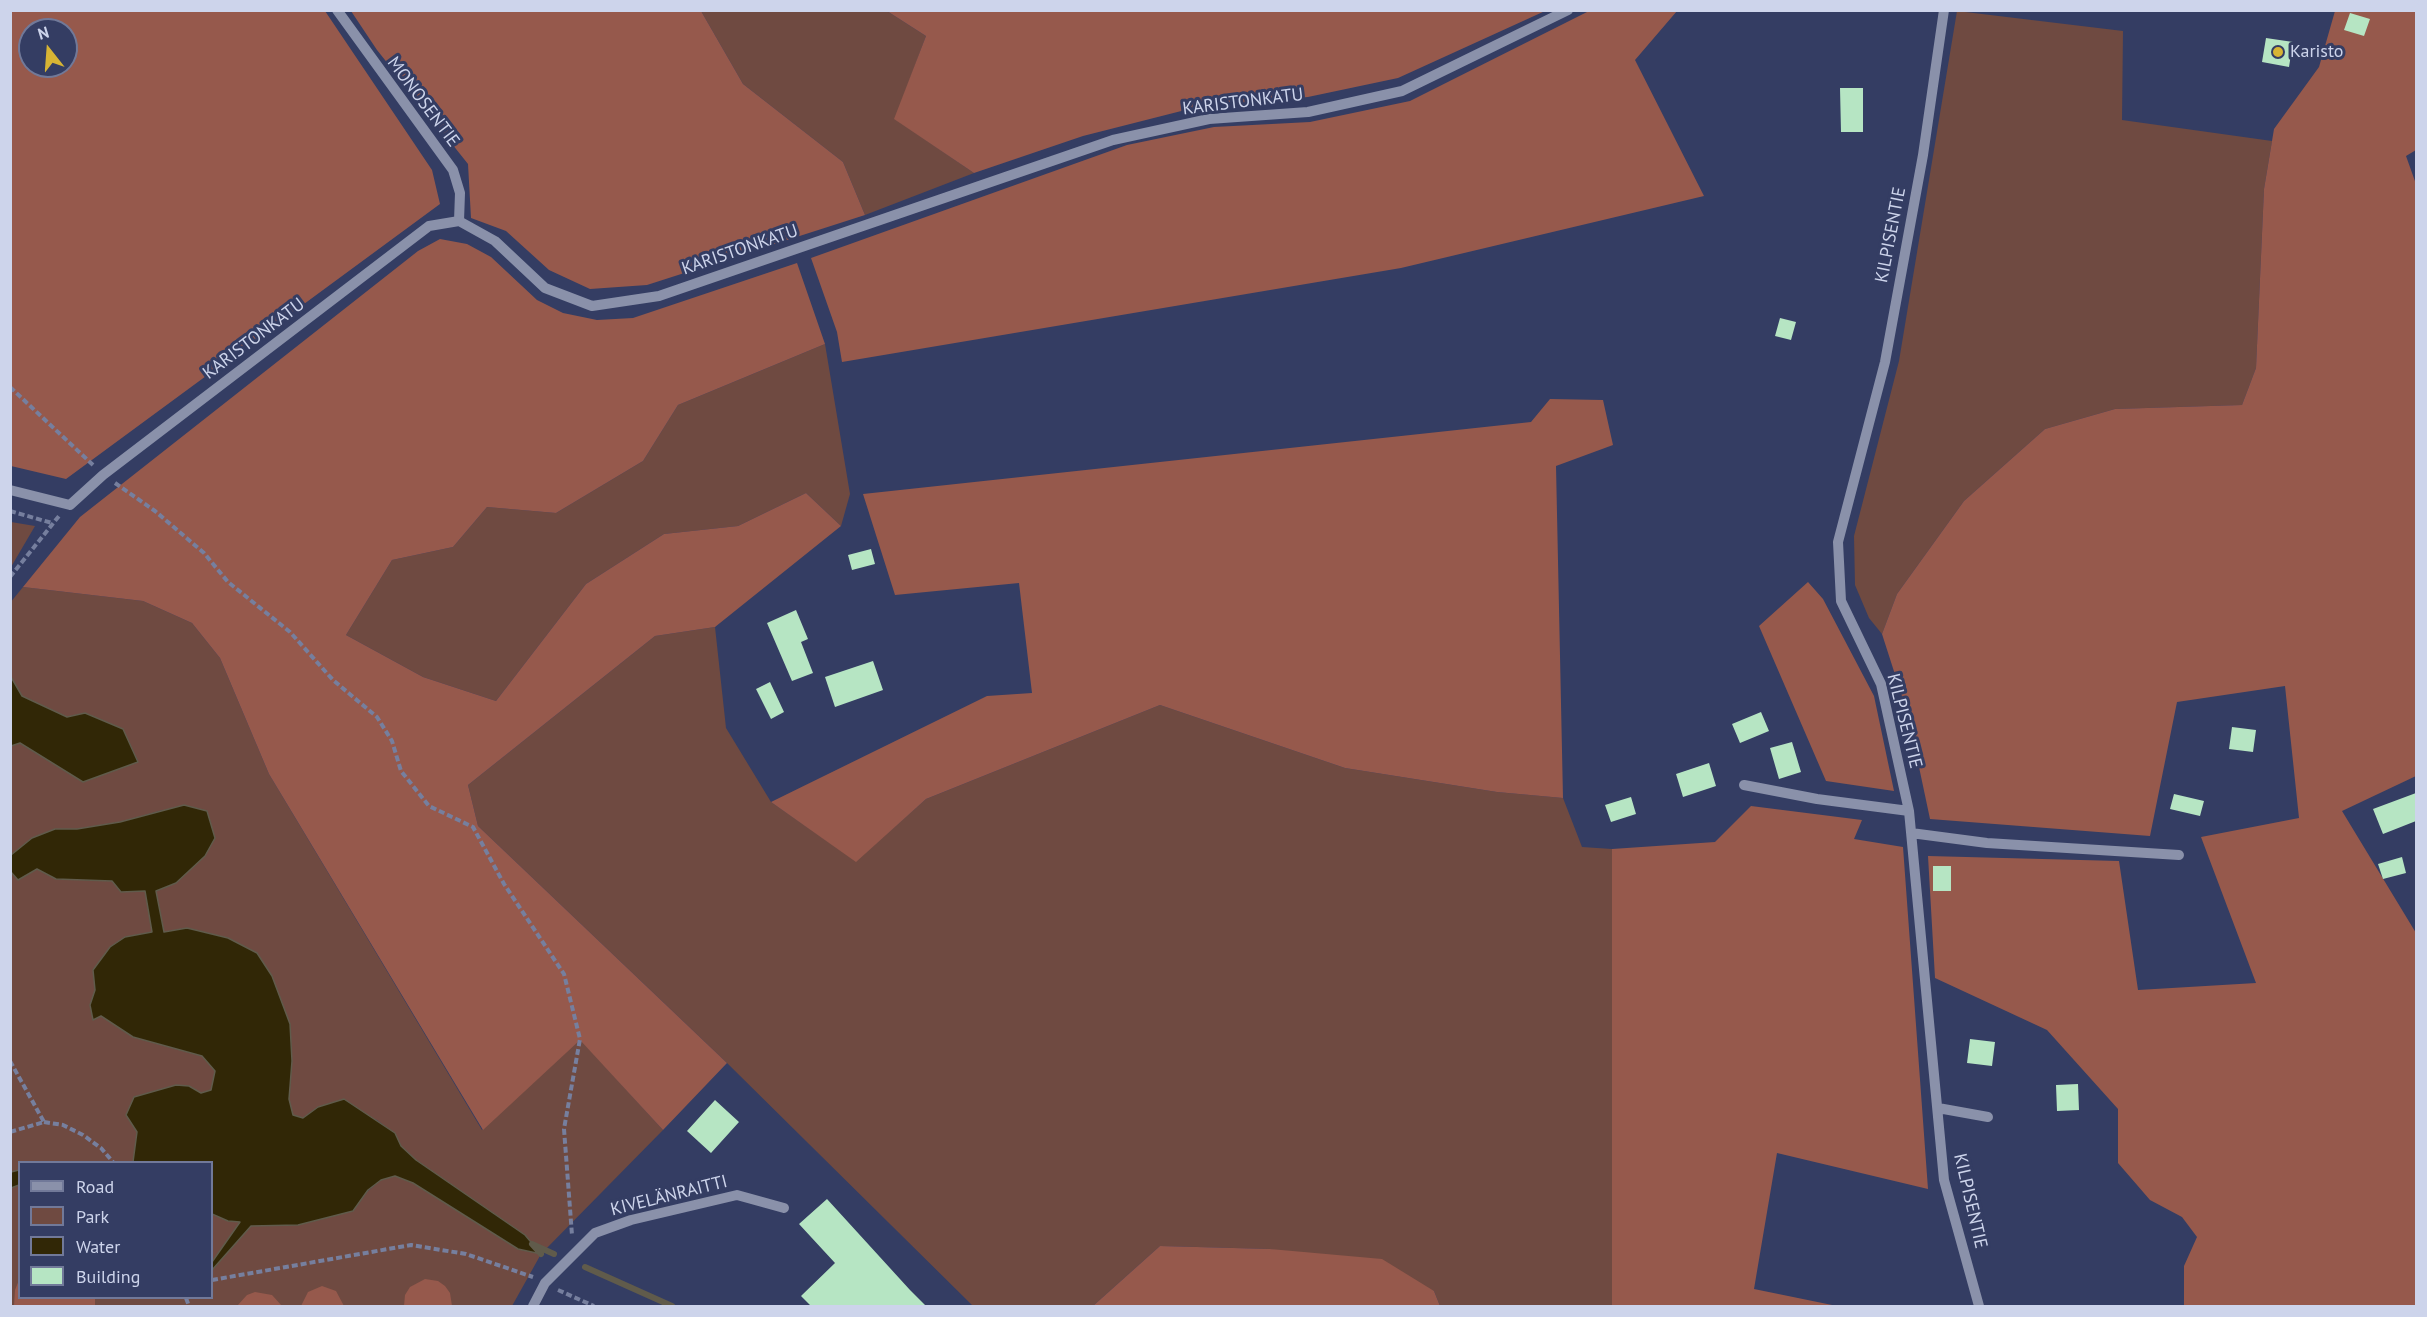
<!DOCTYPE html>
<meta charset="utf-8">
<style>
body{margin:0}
#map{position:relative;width:2427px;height:1317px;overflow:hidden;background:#343d63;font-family:"PT Sans",sans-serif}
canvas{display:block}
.frame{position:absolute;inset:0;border:12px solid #cdd4eb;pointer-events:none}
.legend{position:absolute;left:18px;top:1161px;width:195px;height:138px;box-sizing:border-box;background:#343d63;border:2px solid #717999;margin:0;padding:8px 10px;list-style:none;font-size:18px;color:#cdd4eb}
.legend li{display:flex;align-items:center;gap:12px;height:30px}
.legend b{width:30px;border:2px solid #717999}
.north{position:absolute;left:18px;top:18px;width:60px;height:60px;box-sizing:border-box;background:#343d63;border:2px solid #717999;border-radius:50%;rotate:343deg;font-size:16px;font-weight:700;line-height:24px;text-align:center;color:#cdd4eb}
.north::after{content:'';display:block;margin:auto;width:21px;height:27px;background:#d7b434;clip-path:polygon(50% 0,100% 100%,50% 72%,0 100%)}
</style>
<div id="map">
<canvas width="2427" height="1317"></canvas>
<div class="frame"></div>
<ul class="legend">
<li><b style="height:8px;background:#8a91aa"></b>Road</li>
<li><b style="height:16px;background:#6f4a41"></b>Park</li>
<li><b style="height:16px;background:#312706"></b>Water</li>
<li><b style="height:16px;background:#b6e5c3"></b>Building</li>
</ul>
<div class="north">N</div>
</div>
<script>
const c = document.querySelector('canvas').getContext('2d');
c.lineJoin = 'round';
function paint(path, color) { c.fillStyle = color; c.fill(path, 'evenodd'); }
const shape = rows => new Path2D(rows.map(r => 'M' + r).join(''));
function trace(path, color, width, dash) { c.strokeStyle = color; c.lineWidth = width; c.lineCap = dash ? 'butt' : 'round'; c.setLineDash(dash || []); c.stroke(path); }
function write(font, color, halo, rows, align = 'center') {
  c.font = font + ' "PT Sans",sans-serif'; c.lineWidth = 6; c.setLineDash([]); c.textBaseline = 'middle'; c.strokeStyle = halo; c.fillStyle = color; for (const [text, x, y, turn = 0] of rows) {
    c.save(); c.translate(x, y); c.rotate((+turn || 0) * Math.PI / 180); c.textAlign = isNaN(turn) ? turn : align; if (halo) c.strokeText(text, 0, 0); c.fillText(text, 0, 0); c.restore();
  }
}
paint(shape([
 [701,11,887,11,926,36,895,119,974,173,865,215,843,162,743,84],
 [1957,11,2123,31,2122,120,2272,141,2264,189,2256,368,2242,405,2115,409,2045,429,1964,501,1897,594,1882,634,1869,618,1855,585,1854,536,1899,361],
 [825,344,850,494,841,526,806,493,738,526,664,534,586,584,496,701,423,677,346,635,392,560,453,547,487,507,556,513,643,461,678,405],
 [11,522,35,526,11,567,10,522],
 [23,587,143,601,192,623,220,658,269,774,482,1130,580,1039,663,1130,541,1254,512,1306,11,1306,11,872,18,880,37,869,56,879,113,881,145,890,152,932,125,937,110,947,90,1005,93,1020,101,1016,133,1037,202,1056,216,1071,212,1090,201,1093,189,1086,126,1115,137,1132,134,1159,137,1162,20,1162,20,1298,212,1298,212,1214,228,1221,353,1211,368,1191,381,1180,395,1176,413,1183,518,1249,524,1235,416,1160,401,1146,394,1133,377,1120,318,1107,303,1118,293,1116,228,938,187,928,164,932,156,891,176,883,163,810,120,822,77,829,55,829,32,838,11,855,11,746,19,743,83,782,138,761,123,729,85,713,67,717,22,696,11,677,10,603],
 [715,627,726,728,771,802,856,861,926,799,1160,705,1345,768,1497,792,1563,798,1582,847,1612,849,1612,1306,1440,1306,1434,1291,1270,1249,1160,1246,1093,1306,973,1306,727,1063,478,826,468,785,655,636]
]), '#6f4a41');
paint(shape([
 [11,10,325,11,432,170,440,204,66,479,11,466],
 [30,30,66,30,66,66,30,66],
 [351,11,701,11,743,84,843,162,865,215,647,285,590,289,549,270,506,231,471,218,468,164,377,50],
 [887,11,886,11,1545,11,1398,78,1308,97,1201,106,1083,136,974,173,894,119,926,36],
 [1589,11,1677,11,1635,60,1704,196,1401,268,842,362,837,332,811,258,1127,145,1214,127,1310,122,1410,101],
 [2335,11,2416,11,2416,150,2406,156,2416,184,2416,776,2342,811,2416,933,2416,1306,2184,1306,2184,1266,2197,1237,2182,1217,2150,1200,2118,1163,2118,1109,2047,1030,1935,978,1928,856,2119,861,2138,990,2256,983,2201,837,2299,818,2285,686,2177,702,2150,836,1930,819,1908,715,1882,634,1897,594,1964,501,2045,429,2115,409,2242,405,2256,368,2264,189,2274,129,2319,67],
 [440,239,467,244,491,257,537,300,563,313,597,320,633,318,797,263,825,344,678,405,643,461,556,513,487,507,453,547,392,560,346,635,423,677,496,701,586,584,664,534,738,526,806,493,841,526,715,627,655,636,468,785,478,826,727,1063,663,1130,580,1040,483,1130,269,774,220,658,192,623,143,601,23,587,80,517,418,251],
 [1550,399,1603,400,1613,445,1556,466,1563,798,1497,792,1345,768,1160,705,926,799,856,862,771,802,987,696,1032,693,1019,583,895,595,863,494,1531,422],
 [1808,582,1823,599,1874,696,1894,791,1826,781,1759,626],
 [1751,806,1862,820,1854,839,1903,847,1928,1189,1777,1153,1754,1289,1837,1306,1612,1306,1612,849,1715,842],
 [1160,1246,1270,1249,1382,1259,1434,1291,1440,1306,1093,1306],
 [425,1279,438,1281,445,1286,450,1293,452,1306,404,1306,405,1295,410,1287],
 [19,1280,20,1298,95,1298,95,1306,14,1306,15,1290],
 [322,1286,336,1291,344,1306,301,1306,308,1292],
 [255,1292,272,1295,282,1306,237,1306,247,1295]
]), '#96594c');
const water = shape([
 [11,677,22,696,67,717,85,713,123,729,138,762,83,782,20,743,11,746,11,677],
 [184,805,207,811,215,838,205,856,176,883,156,891,164,932,187,928,228,938,257,953,272,976,290,1024,292,1061,289,1099,293,1115,303,1118,318,1107,344,1099,395,1133,401,1146,416,1160,525,1235,541,1254,518,1249,413,1183,395,1176,381,1180,368,1190,353,1211,298,1225,251,1226,212,1270,212,1262,240,1222,228,1221,212,1214,212,1162,133,1162,137,1132,126,1115,134,1097,176,1085,189,1086,201,1093,211,1090,215,1071,202,1056,133,1037,101,1016,93,1020,90,1005,95,990,93,970,110,947,125,937,152,932,145,891,121,892,112,881,56,879,37,869,18,880,11,872,11,855,32,838,55,829,77,829,120,822,184,805],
 [19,1170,19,1185,11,1188,11,1172,19,1170]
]);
paint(water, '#312706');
trace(water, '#605b4b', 1.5);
trace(shape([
 [541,1254,532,1244,554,1254],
 [585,1267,672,1306]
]), '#605b4b', 6);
paint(shape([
 [2350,13,2370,19,2364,36,2344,30],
 [2266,38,2293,42,2289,67,2262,62],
 [1840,88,1863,88,1863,132,1841,132],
 [1780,318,1796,322,1791,340,1775,336],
 [871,549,875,564,852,570,848,555],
 [796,610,808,639,801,642,813,673,792,681,767,623],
 [873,661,883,690,835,707,825,677],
 [770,682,784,712,771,719,756,689],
 [1761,712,1769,731,1740,743,1732,724],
 [2232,727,2256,730,2253,752,2229,749],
 [1792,742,1801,772,1779,779,1770,748],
 [1709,763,1716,786,1683,797,1676,774],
 [2416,793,2416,821,2383,834,2373,809],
 [2174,794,2204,801,2200,816,2170,809],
 [1631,797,1636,814,1611,822,1605,805],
 [2402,857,2406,873,2383,879,2378,864],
 [1933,866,1951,866,1951,891,1933,891],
 [1970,1039,1995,1042,1992,1066,1967,1063],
 [2078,1084,2079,1110,2057,1111,2056,1085],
 [715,1100,739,1122,711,1153,687,1131],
 [827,1199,910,1290,926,1306,811,1306,801,1296,835,1263,799,1224]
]), '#b6e5c3');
trace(shape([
 [10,387,93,465],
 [115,483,155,511,204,553,228,582,290,632,333,680,377,717,392,741,401,771,429,806,473,827,504,884,564,974,580,1039,564,1129,572,1235],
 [10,511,52,523],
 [10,577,59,516],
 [10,1061,44,1122,10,1132],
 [44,1122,63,1125,83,1135,101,1148,113,1162],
 [212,1280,411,1245,466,1254,533,1277],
 [558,1290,594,1306],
 [186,1298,189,1306]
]), '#767f9e', 4, [6, 3]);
trace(shape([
 [337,10,453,170,460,193,459,221],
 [1944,10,1923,155,1885,362,1838,542,1841,601,1881,684,1909,811,1944,1180,1979,1306],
 [10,490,70,505,103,475,429,226,459,221,495,241,545,288,592,306,659,296,1113,140,1209,119,1308,112,1402,91,1568,10],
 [1744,785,1817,799,1909,811],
 [1911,833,1987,843,2179,855],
 [1938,1108,1988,1117],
 [533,1306,545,1283,595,1233,631,1220,737,1195,784,1208]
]), '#8a91aa', 10);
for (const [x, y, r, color] of [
 [2278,52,6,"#d7b434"]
]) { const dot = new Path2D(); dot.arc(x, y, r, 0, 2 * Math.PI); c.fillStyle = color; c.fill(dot); trace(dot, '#343d63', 2); }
write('18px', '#cdd4eb', '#343d63', [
 ["Karisto",2290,52]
], 'left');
write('18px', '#cdd4eb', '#343d63', [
 ["MONOSENTIE",423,102,53],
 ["KARISTONKATU",1243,102,-7],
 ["KILPISENTIE",1891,235,-79],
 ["KARISTONKATU",740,250,-19],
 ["KARISTONKATU",254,339,-37],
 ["KILPISENTIE",1904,721,76],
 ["KIVELÄNRAITTI",669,1196,-14],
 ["KILPISENTIE",1970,1201,77]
]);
</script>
